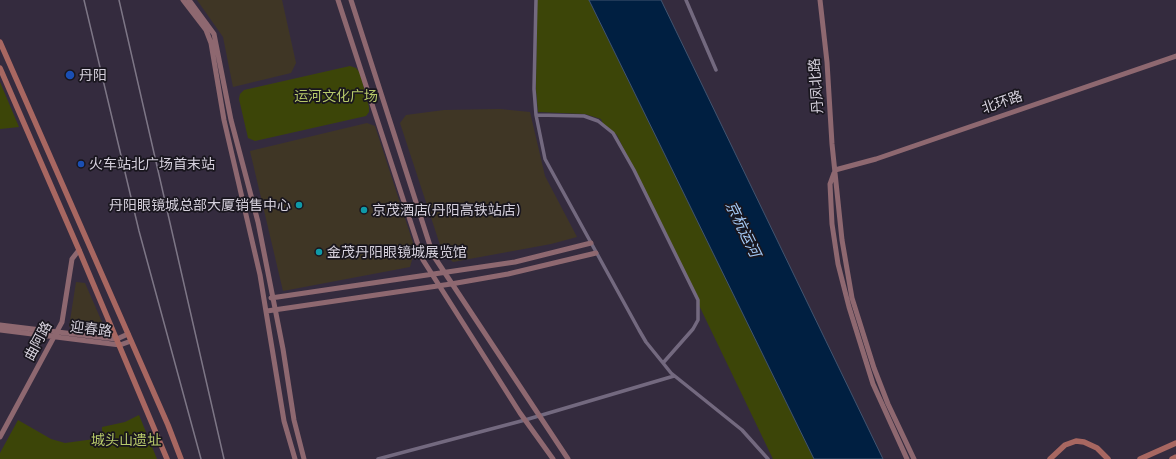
<!DOCTYPE html>
<meta charset="utf-8">
<style>
body{margin:0}
canvas{display:block;background:#342b3e}
</style>
<canvas width="1176" height="459"></canvas>
<script>
const c = document.querySelector('canvas').getContext('2d');
c.lineJoin = 'round';
function paint(path, color) { c.fillStyle = color; c.fill(path, 'evenodd'); }
const shape = rows => new Path2D(rows.map(r => 'M' + r).join(''));
function trace(path, color, width, dash) { c.strokeStyle = color; c.lineWidth = width; c.lineCap = dash ? 'butt' : 'round'; c.setLineDash(dash || []); c.stroke(path); }
function write(font, color, halo, rows, align = 'center') {
  c.font = font + ' Barlow,"Noto Sans SC",sans-serif'; c.lineWidth = 3.5; c.setLineDash([]); c.textBaseline = 'middle'; c.strokeStyle = halo; c.fillStyle = color; for (const [text, x, y, turn = 0] of rows) {
    c.save(); c.translate(x, y); c.rotate((+turn || 0) * Math.PI / 180); c.textAlign = isNaN(turn) ? turn : align; if (halo) c.strokeText(text, 0, 0); c.fillText(text, 0, 0); c.restore();
  }
}
paint(shape([
 [197,0,282,0,296,63,291,73,233,87,223,37],
 [500,109,530,112,545,176,577,237,551,244,453,262,442,251,400,123,406,115,444,110],
 [367,123,375,126,415,249,410,267,283,291,250,151],
 [76,282,85,283,102,322,99,328,96,330,69,327]
]), '#3f3625');
paint(shape([
 [537,0,589,0,815,459,773,459,617,135,603,124,601,119,585,114,538,112,536,89],
 [350,66,356,68,360,73,369,107,369,112,366,116,255,141,248,138,239,99,240,94,244,90],
 [0,82,19,127,0,129],
 [139,415,157,459,0,459,0,453,18,420,51,439,65,443,102,438,102,427,125,422]
]), '#3c4508');
const water = shape([
 [589,0,661,0,883,459,814,459,589,0]
]);
paint(water, '#001f41');
trace(water, '#405470', 1);
trace(shape([
 [536,0,534,89,536,115,584,116,598,121,613,133,634,170,698,300,698,320,693,329,663,363,671,373,742,430,768,459],
 [686,0,716,70],
 [536,115,545,159,639,330,646,342,663,363],
 [378,459,525,420,674,376]
]), '#73697f', 3.5);
trace(shape([
 [183,0,206,30,211,43,224,120,260,275,284,421,295,459],
 [189,0,214,34,231,120,258,222,283,349,294,420,304,459],
 [338,0,423,260,520,413,553,459],
 [351,0,433,255,568,459],
 [820,0,827,62,832,144,842,240,852,298,874,368,888,404,914,459],
 [835,170,876,159,1176,56],
 [834,173,830,184,832,224,838,264,849,307,873,384,907,459],
 [271,298,515,262,591,243],
 [267,311,451,284,508,274,596,253],
 [0,325,107,338,117,339,128,334],
 [0,330,120,345,131,341],
 [0,437,62,322,72,259,79,250]
]), '#8e6870', 5);
trace(shape([
 [0,42,168,425,181,459],
 [0,68,79,250,167,459],
 [1050,459,1065,445,1076,441,1084,442,1097,448,1108,459],
 [1140,459,1176,443],
 [1172,459,1176,457]
]), '#a86761', 5.5);
trace(shape([
 [84,0,139,231,201,459],
 [119,0,224,459]
]), '#7d7686', 1.5);
for (const [x, y, r, color] of [
 [70,75,5,"#1a4fb4"],
 [81,164,4,"#1a4fb4"],
 [299,205,4,"#0f9aa8"],
 [364,210,4,"#0f9aa8"],
 [319,252,4,"#0f9aa8"]
]) { const dot = new Path2D(); dot.arc(x, y, r, 0, 2 * Math.PI); c.fillStyle = color; c.fill(dot); trace(dot, '#19161e', 1.5); }
write('14px', '#d5d0dc', '#19161e', [
 ["丹阳",79,75],
 ["火车站北广场首末站",89,164],
 ["丹阳眼镜城总部大厦销售中心",291,205,"right"],
 ["京茂酒店(丹阳高铁站店)",372,210],
 ["金茂丹阳眼镜城展览馆",327,252]
], 'left');
write('14px', '#d5d0dc', '#19161e', [
 ["丹凤北路",816,86,-94],
 ["北环路",1002,102,-19],
 ["迎春路",91,329,7],
 ["曲阿路",38,341,-62]
]);
write('14px', '#b7c96a', '#19161e', [
 ["运河文化广场",336,96],
 ["城头山遗址",126,440]
]);
write('italic 15px', '#a3c9f5', '#19161e', [
 ["京杭运河",743,229,64]
]);
</script>
